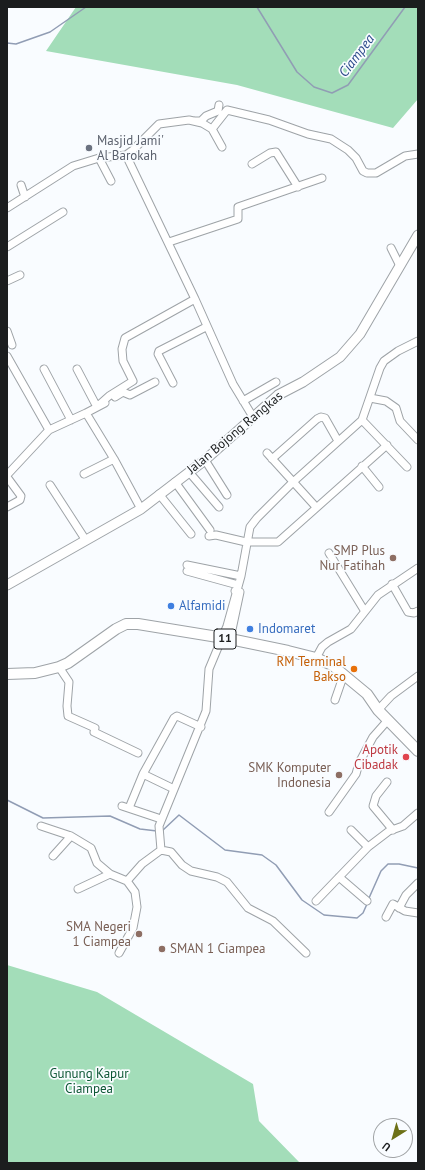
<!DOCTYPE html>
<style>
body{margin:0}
#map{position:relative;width:425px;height:1170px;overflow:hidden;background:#f9fcff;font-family:"PT Sans",sans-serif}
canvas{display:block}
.frame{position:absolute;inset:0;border:8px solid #1b1d1e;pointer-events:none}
.north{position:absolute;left:373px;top:1118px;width:40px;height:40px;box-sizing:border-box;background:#f9fcff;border:1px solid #a0a3a5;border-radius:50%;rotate:217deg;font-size:11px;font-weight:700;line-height:16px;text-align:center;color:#1b1d1e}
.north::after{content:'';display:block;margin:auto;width:14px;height:18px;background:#6d7117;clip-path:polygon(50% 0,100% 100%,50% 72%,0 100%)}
</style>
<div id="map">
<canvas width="425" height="1170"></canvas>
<div class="frame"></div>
<div class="north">U</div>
</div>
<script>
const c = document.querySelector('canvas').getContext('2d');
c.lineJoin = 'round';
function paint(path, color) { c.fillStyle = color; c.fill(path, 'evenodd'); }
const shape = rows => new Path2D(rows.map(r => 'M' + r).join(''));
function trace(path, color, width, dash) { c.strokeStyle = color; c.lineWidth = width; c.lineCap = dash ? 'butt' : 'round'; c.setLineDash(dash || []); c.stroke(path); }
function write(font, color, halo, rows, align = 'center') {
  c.font = font + ' "PT Sans",sans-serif'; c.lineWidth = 3.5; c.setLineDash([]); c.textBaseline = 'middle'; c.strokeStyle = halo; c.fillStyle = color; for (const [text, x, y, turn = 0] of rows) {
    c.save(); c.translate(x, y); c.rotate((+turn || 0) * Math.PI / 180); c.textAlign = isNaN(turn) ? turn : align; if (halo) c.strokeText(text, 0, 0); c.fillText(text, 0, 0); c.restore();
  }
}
paint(shape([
 [76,7,418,7,418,99,393,128,237,85,46,51],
 [7,965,97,992,253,1084,259,1121,300,1163,7,1163]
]), '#a3ddb9');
trace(shape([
 [257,7,297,72,314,87,332,93,348,85,405,7],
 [7,43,16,44,50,32,86,7],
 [7,800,43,818,110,816,140,829,157,831],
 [162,831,179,815,225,850,262,855,276,865,302,900,324,915,357,918,363,913,367,904],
 [369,898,381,871,388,864,399,864,418,868]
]), '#919db4', 1.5);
const minor = shape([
 [195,121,201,121,206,116,218,111,219,105],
 [212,129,222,147],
 [126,155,195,299],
 [99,158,111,181],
 [252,164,270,153,276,152,298,187],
 [21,185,25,197],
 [7,208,73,166,99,158,126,155,133,150,159,124,189,120,202,123,212,129,227,110,269,120,308,134,331,139,348,150,356,158,363,171,367,173,376,173,405,156,418,154],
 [169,242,238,219,238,207,322,178],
 [7,247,63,212],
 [391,248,400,266],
 [7,281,20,275],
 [7,331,12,345],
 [7,356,49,430,86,413,114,459,141,509],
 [44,369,71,420],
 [77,369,97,407],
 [173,383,158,354,159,351,206,327],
 [115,397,123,392,130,395,155,382],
 [370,398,386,401,396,408,400,421,418,440],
 [243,401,276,382],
 [100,404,109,396,133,381,123,361,122,349,125,338,195,299,233,384,253,417],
 [86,413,105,403],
 [362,420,407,467],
 [267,453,316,507],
 [272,459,317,419,321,417,325,418,338,441],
 [205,460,227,495],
 [362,466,379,487],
 [189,472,219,507],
 [84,474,114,459],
 [7,475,49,430],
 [7,477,21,496,20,500,7,507],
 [175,482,210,530],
 [50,485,85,539],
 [159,494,191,534],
 [209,536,216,535,246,542,278,542,387,445],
 [329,553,364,610],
 [187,565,241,576],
 [187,571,238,585],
 [392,584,408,612,414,613,418,611],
 [230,639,240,592,235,591],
 [316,658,322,647,328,642,351,629,378,595,418,568],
 [59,667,69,682,67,706,68,716,95,728,94,732,138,753],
 [335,700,344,674],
 [378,710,391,696,418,676],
 [143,774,174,789],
 [387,782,376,796,373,806,393,830],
 [122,806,161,819],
 [129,808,143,774,174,718,177,716,201,727],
 [329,812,356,774,359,763,373,737,388,720],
 [41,826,71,836,91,848,97,863,110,874,127,881],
 [351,830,368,847],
 [161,850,171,852,182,865,191,871,217,877,227,882,248,908,273,921,306,953],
 [53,856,71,836],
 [339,877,367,901],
 [78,889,110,874],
 [316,901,368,847,389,831,403,826,418,813],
 [399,908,406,895,418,883],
 [386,917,393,904,405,911,418,913],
 [119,953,133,928,137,907,135,892,127,881,142,864,161,850,159,826,206,711,209,669,227,626,241,576,250,527,257,518,292,483,362,420,380,368,384,361,398,351,418,341]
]);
const major = shape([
 [7,585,141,509,205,460,278,395,303,382,340,357,360,334,418,235]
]);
const highway = shape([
 [7,674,35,673,59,667,68,663,116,629,126,624,138,624,230,639,288,651,316,658,332,665,367,694,378,710,418,751]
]);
trace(minor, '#9ea3a7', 9);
trace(major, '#9ea3a7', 11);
trace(highway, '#9ea3a7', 12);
trace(minor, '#fff', 7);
trace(major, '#fff', 9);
trace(highway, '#fff', 10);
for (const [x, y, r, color] of [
 [89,148,4,"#6b7280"],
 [393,558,4,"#8d6e63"],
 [171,606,4,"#3f7fe0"],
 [250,629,4,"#3f7fe0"],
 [354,669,4,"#e8710a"],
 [406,757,4,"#e0444e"],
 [339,775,4,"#8d6e63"],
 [139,934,4,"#8d6e63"],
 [162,949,4,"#8d6e63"]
]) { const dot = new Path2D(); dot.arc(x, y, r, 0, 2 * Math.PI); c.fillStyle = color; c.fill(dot); trace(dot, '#f9fcff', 1.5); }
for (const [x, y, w] of [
 [225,639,22]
]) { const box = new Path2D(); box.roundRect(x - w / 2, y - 10, w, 20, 3); c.fillStyle = '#f9fcff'; c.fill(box); trace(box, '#1b1d1e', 1); }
write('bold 12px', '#1b1d1e', null, [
 ["11",225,639]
]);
write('13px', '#5b616d', '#f9fcff', [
 ["Masjid Jami'",97,141],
 ["Al Barokah",97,156]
], 'left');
write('13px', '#1b1d1e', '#f9fcff', [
 ["Jalan Bojong Rangkas",235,433,-40]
]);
write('13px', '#785e54', '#f9fcff', [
 ["SMP Plus",385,551],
 ["Nur Fatihah",385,566],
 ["SMK Komputer",331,768],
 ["Indonesia",331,783],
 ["SMA Negeri",131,927],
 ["1 Ciampea",131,942],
 ["SMAN 1 Ciampea",170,949,"left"]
], 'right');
write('13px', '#366cbe', '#f9fcff', [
 ["Alfamidi",179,606],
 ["Indomaret",258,629]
], 'left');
write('13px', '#c56008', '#f9fcff', [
 ["RM Terminal",346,662],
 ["Bakso",346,677]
], 'right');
write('13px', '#be3a42', '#f9fcff', [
 ["Apotik",398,750],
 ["Cibadak",398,765]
], 'right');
write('13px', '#0d5735', '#f9fcff', [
 ["Gunung Kapur",89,1074],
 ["Ciampea",89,1089]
]);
write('italic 14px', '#2e4c8c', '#f9fcff', [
 ["Ciampea",357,56,-53]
]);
</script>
